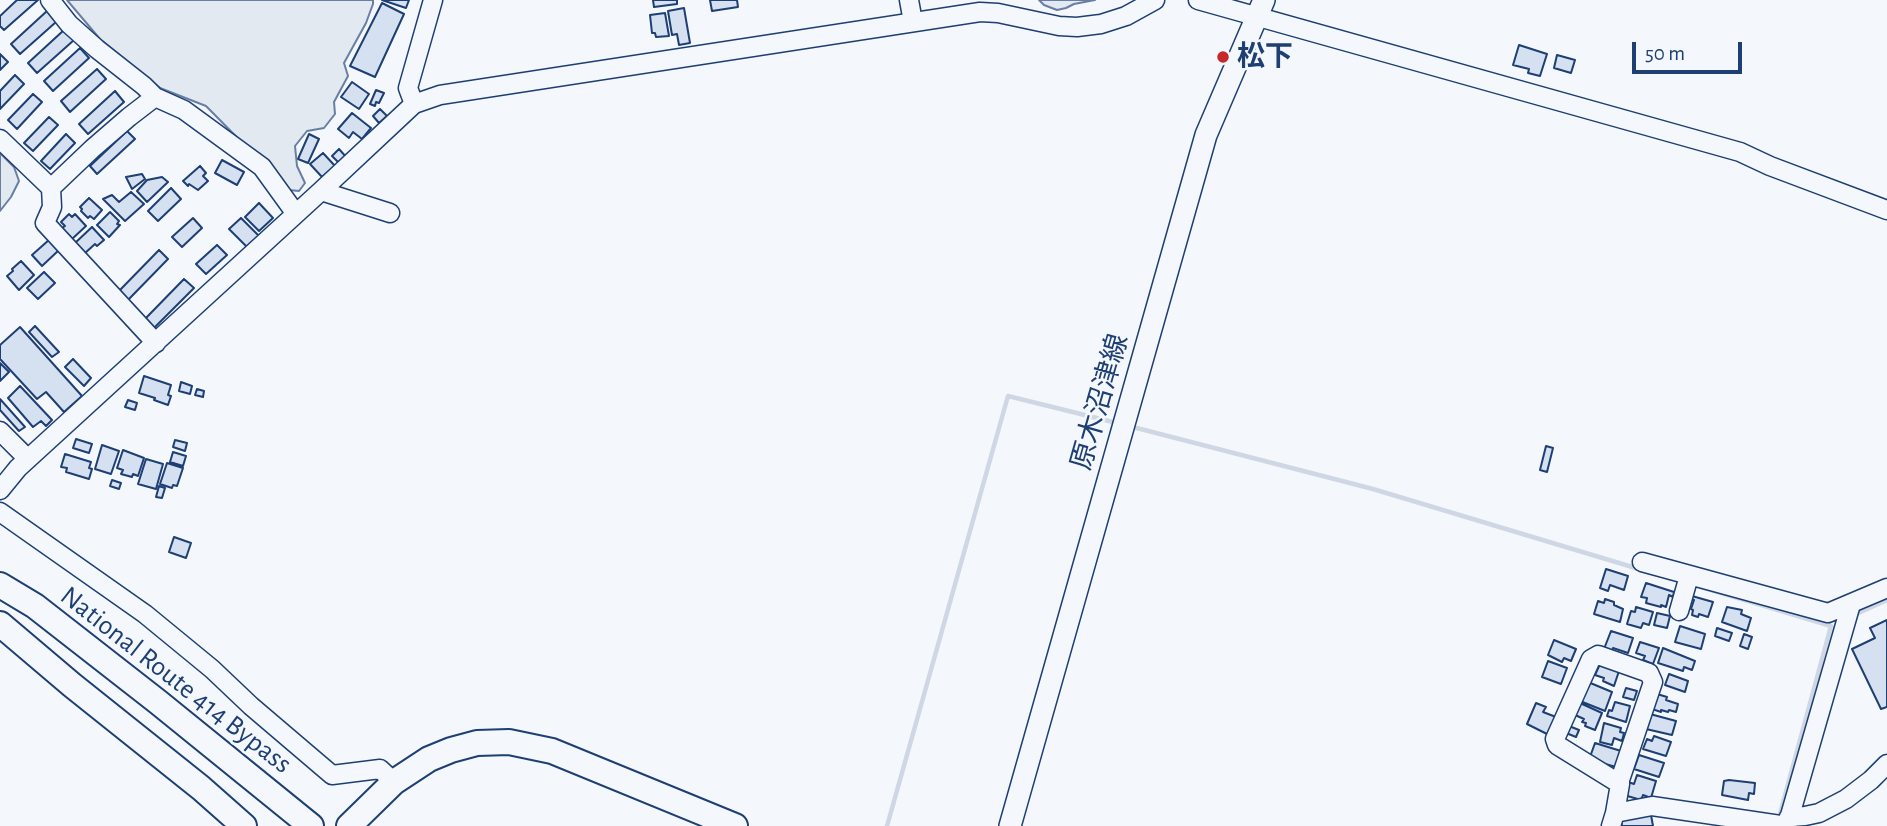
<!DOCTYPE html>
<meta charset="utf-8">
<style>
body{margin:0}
#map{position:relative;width:1887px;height:826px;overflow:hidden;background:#f4f7fb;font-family:"Alegreya Sans",sans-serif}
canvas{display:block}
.scale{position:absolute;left:1632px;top:42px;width:110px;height:32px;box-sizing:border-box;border:4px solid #1d3f73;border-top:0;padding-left:9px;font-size:21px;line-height:24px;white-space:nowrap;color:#1d3f73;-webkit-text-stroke:5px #f4f7fb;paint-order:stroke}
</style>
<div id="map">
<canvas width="1887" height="826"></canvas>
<div class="scale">50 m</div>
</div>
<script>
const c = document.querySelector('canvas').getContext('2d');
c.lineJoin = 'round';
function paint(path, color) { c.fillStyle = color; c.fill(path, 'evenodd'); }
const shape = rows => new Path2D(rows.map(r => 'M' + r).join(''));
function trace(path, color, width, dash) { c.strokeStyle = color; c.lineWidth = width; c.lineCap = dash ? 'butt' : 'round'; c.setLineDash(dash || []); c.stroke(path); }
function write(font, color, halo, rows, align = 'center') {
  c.font = font + ' "Alegreya Sans","Noto Sans JP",sans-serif'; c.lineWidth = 5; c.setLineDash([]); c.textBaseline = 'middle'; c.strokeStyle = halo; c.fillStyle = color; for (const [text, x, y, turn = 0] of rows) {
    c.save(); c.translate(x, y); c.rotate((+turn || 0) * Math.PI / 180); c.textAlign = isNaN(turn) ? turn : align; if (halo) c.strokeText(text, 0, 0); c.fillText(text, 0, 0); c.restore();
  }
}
const green = shape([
 [67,0,373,0,373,4,366,23,344,63,348,76,334,102,335,114,324,128,307,131,295,146,297,166,305,183,299,191,289,190,206,106,160,88,100,39,67,0],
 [1039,0,1095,0,1074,4,1066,8,1057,10,1044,5,1039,0],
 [0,153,14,167,19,181,11,197,0,211,0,153]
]);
paint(green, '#e3e9f0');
trace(green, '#687fa3', 2);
trace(shape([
 [1129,426,1373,489,1639,569],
 [1698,586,1831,626],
 [1854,615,1887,600],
 [1778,821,1831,626],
 [887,826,1008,396,1117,423]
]), '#cfd7e4', 4.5);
const building = shape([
 [17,0,38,0,4,30,0,26,0,16,17,0],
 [382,0,409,0,406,8,382,0],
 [653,0,677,0,677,4,654,7,653,0],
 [710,0,737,0,738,7,712,11,710,0],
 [382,3,404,14,375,77,350,66,382,3],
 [684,8,690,43,679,45,677,34,672,35,668,11,684,8],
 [47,11,56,22,20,54,11,44,47,11],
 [665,13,669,36,656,37,655,33,652,33,650,15,665,13],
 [64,30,74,40,37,73,28,63,64,30],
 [1519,45,1547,54,1540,76,1528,73,1529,69,1513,65,1519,45],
 [80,48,89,58,53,91,44,81,80,48],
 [0,54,8,62,0,70,0,54],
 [1557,55,1575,60,1571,73,1554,68,1557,55],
 [97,69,106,79,70,112,61,101,97,69],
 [15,75,24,84,0,109,0,91,15,75],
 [352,82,369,94,359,109,341,97,352,82],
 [376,90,384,93,379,103,376,102,375,106,370,104,376,90],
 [115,91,124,102,88,134,79,124,115,91],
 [33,94,42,102,17,129,8,120,33,94],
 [380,109,387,116,379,123,373,116,380,109],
 [352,113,371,128,362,139,353,132,349,138,338,129,352,113],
 [49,117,58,125,33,151,24,143,49,117],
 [127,131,135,139,97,174,90,166,127,131],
 [66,134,75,143,50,169,41,161,66,134],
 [309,134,319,139,308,163,298,159,309,134],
 [339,149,347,158,341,165,332,156,339,149],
 [323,153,335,166,322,177,310,164,323,153],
 [222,160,244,172,237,185,215,173,222,160],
 [200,166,206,173,203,176,208,181,198,190,189,184,188,186,183,181,200,166],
 [142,174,145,179,132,189,126,177,142,174],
 [162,177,168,182,147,202,137,191,147,180,162,177],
 [171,188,181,199,158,221,148,211,171,188],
 [131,192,144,204,125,221,103,199,112,195,119,202,131,192],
 [89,198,102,210,94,219,90,216,88,218,81,211,82,209,80,207,89,198],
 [259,203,273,218,259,231,245,217,259,203],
 [110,212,119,221,117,224,120,225,109,237,97,225,110,212],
 [69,214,72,217,75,214,86,226,72,239,62,228,65,226,61,222,69,214],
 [193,218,202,228,182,247,172,237,193,218],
 [241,218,259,236,247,247,229,229,241,218],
 [92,227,104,240,97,246,95,244,84,254,74,244,92,227],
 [50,239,59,250,42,266,32,255,50,239],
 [217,245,227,255,206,274,196,264,217,245],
 [159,250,168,259,128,300,119,291,159,250],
 [21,261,34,275,19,290,7,276,13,271,12,269,21,261],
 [44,272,55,283,38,299,27,288,44,272],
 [184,279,194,288,153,329,144,320,184,279],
 [35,326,59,352,52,357,29,332,35,326],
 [20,327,82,396,64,412,46,392,37,399,0,359,0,345,20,327],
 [73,359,91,378,84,386,65,367,73,359],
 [0,363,9,372,0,381,0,363],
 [144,376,171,385,168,395,171,396,168,405,154,400,155,398,139,393,144,376],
 [181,382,192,386,190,394,179,391,181,382],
 [20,386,52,420,46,426,41,421,33,427,8,398,20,386],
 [197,389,204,391,203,397,195,395,197,389],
 [0,399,25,427,19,431,0,410,0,399],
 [128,400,137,403,135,410,125,407,128,400],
 [76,439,92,444,89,453,73,448,76,439],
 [175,440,187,443,185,451,173,447,175,440],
 [102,445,119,451,111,474,95,469,102,445],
 [1546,446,1553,448,1547,472,1540,470,1546,446],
 [123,450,144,458,138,476,133,474,132,477,121,474,123,470,117,468,123,450],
 [173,452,186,456,183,466,170,462,173,452],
 [65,454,91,462,89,468,92,469,89,479,66,472,67,468,61,467,65,454],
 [146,459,163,464,156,489,138,484,146,459],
 [167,463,183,468,177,486,173,485,172,488,160,484,167,463],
 [112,480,121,483,119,489,110,486,112,480],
 [159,486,165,488,162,498,156,497,159,486],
 [174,537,191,543,186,558,169,552,174,537],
 [1606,569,1628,576,1624,590,1610,585,1608,591,1600,588,1606,569],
 [1646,583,1674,592,1673,597,1669,595,1666,607,1661,605,1661,607,1646,603,1647,598,1641,597,1646,583],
 [1692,596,1713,602,1708,617,1699,614,1698,617,1692,615,1693,610,1691,609,1694,600,1691,599,1692,596],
 [1605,599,1614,602,1614,605,1623,609,1620,622,1594,614,1598,601,1604,603,1605,599],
 [1636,607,1653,612,1649,625,1643,623,1641,628,1627,624,1631,611,1635,612,1636,607],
 [1727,607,1742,610,1741,614,1751,618,1747,631,1722,622,1727,607],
 [1657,613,1670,616,1667,628,1654,625,1657,613],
 [1887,620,1887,707,1881,709,1852,649,1875,638,1870,628,1887,620],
 [1680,626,1705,634,1701,649,1675,642,1680,626],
 [1717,628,1732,633,1729,641,1715,636,1717,628],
 [1611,631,1633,638,1628,653,1613,648,1612,651,1604,649,1611,631],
 [1744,634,1752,637,1748,649,1740,646,1744,634],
 [1554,640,1576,649,1571,661,1564,658,1562,662,1548,655,1554,640],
 [1640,642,1659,648,1653,664,1643,660,1645,656,1636,653,1640,642],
 [1663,648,1695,661,1692,670,1684,667,1683,671,1658,663,1663,648],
 [1548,661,1567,668,1561,684,1542,677,1548,661],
 [1600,664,1619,671,1614,686,1603,681,1604,678,1595,675,1600,664],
 [1669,674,1688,681,1685,692,1665,685,1669,674],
 [1588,682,1612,692,1605,711,1580,701,1588,682],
 [1626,688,1637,691,1634,700,1623,697,1626,688],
 [1657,694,1667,697,1666,700,1678,704,1676,712,1669,710,1668,712,1661,710,1661,712,1652,709,1657,694],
 [1615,702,1630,706,1626,722,1607,716,1609,710,1612,711,1615,702],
 [1536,703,1546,707,1543,712,1556,717,1549,735,1527,724,1536,703],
 [1580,703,1602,713,1595,730,1585,726,1586,723,1582,722,1584,719,1575,715,1580,703],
 [1650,714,1676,721,1672,735,1646,729,1650,714],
 [1604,723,1621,728,1620,732,1624,733,1622,741,1614,738,1612,745,1600,742,1604,723],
 [1569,726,1579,730,1576,737,1566,733,1569,726],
 [1654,736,1671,742,1666,756,1643,749,1647,739,1652,741,1654,736],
 [1595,743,1621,751,1616,767,1598,762,1598,760,1590,757,1595,743],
 [1639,755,1664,763,1659,777,1634,769,1639,755],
 [1637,775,1656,781,1651,798,1643,795,1641,800,1624,795,1628,782,1634,784,1637,775],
 [1729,780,1755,783,1754,794,1749,793,1748,800,1722,795,1724,781,1729,780],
 [1651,815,1653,826,1622,826,1621,820,1651,815]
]);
paint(building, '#d5e0f0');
trace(building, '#1d3f73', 2);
const minor = shape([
 [50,0,69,24,97,49,144,86,155,97,184,110,262,167,296,214],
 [909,0,913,22],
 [1198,0,1740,152,1770,166,1887,210],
 [414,104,408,88,433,0],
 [0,139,51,188,52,207,45,223,156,343],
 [51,188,92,149,129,117,155,97],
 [321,191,390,213],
 [0,431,28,459],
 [0,490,18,468,321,191,414,104,440,95,980,12,998,13,1059,26,1077,27,1101,24,1126,16,1155,0],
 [0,512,145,614,212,669,251,706,332,775,380,769,394,782],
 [1642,562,1828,613,1887,588],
 [1679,611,1689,576],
 [1615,813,1652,806,1787,826],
 [1789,817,1805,816,1819,813,1846,799,1871,780,1887,764],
 [1611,826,1615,813,1620,784,1620,780,1653,682,1649,673,1598,655,1591,659,1555,739,1557,745,1620,784],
 [1787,826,1851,604]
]);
const major = shape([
 [1010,826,1206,135,1264,0]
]);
const highway = shape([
 [0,585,35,606,158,702,311,826],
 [0,624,72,685,201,788,244,826],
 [349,826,394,782,429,759,451,750,477,743,509,742,552,751,735,826]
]);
trace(minor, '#1d3f73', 21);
trace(major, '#1d3f73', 24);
trace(highway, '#1d3f73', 28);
trace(minor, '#f4f7fb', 18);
trace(major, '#f4f7fb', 21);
trace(highway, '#f4f7fb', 24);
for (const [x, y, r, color] of [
 [1223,57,7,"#c62828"]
]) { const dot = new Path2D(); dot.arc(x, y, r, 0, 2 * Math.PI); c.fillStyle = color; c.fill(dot); trace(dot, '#f4f7fb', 2.5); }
write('bold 28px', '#1d3f73', '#f4f7fb', [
 ["松下",1237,57]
], 'left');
write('28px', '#1d3f73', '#f4f7fb', [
 ["原木沼津線",1100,402,-74],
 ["National Route 414 Bypass",176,680,38]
]);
</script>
